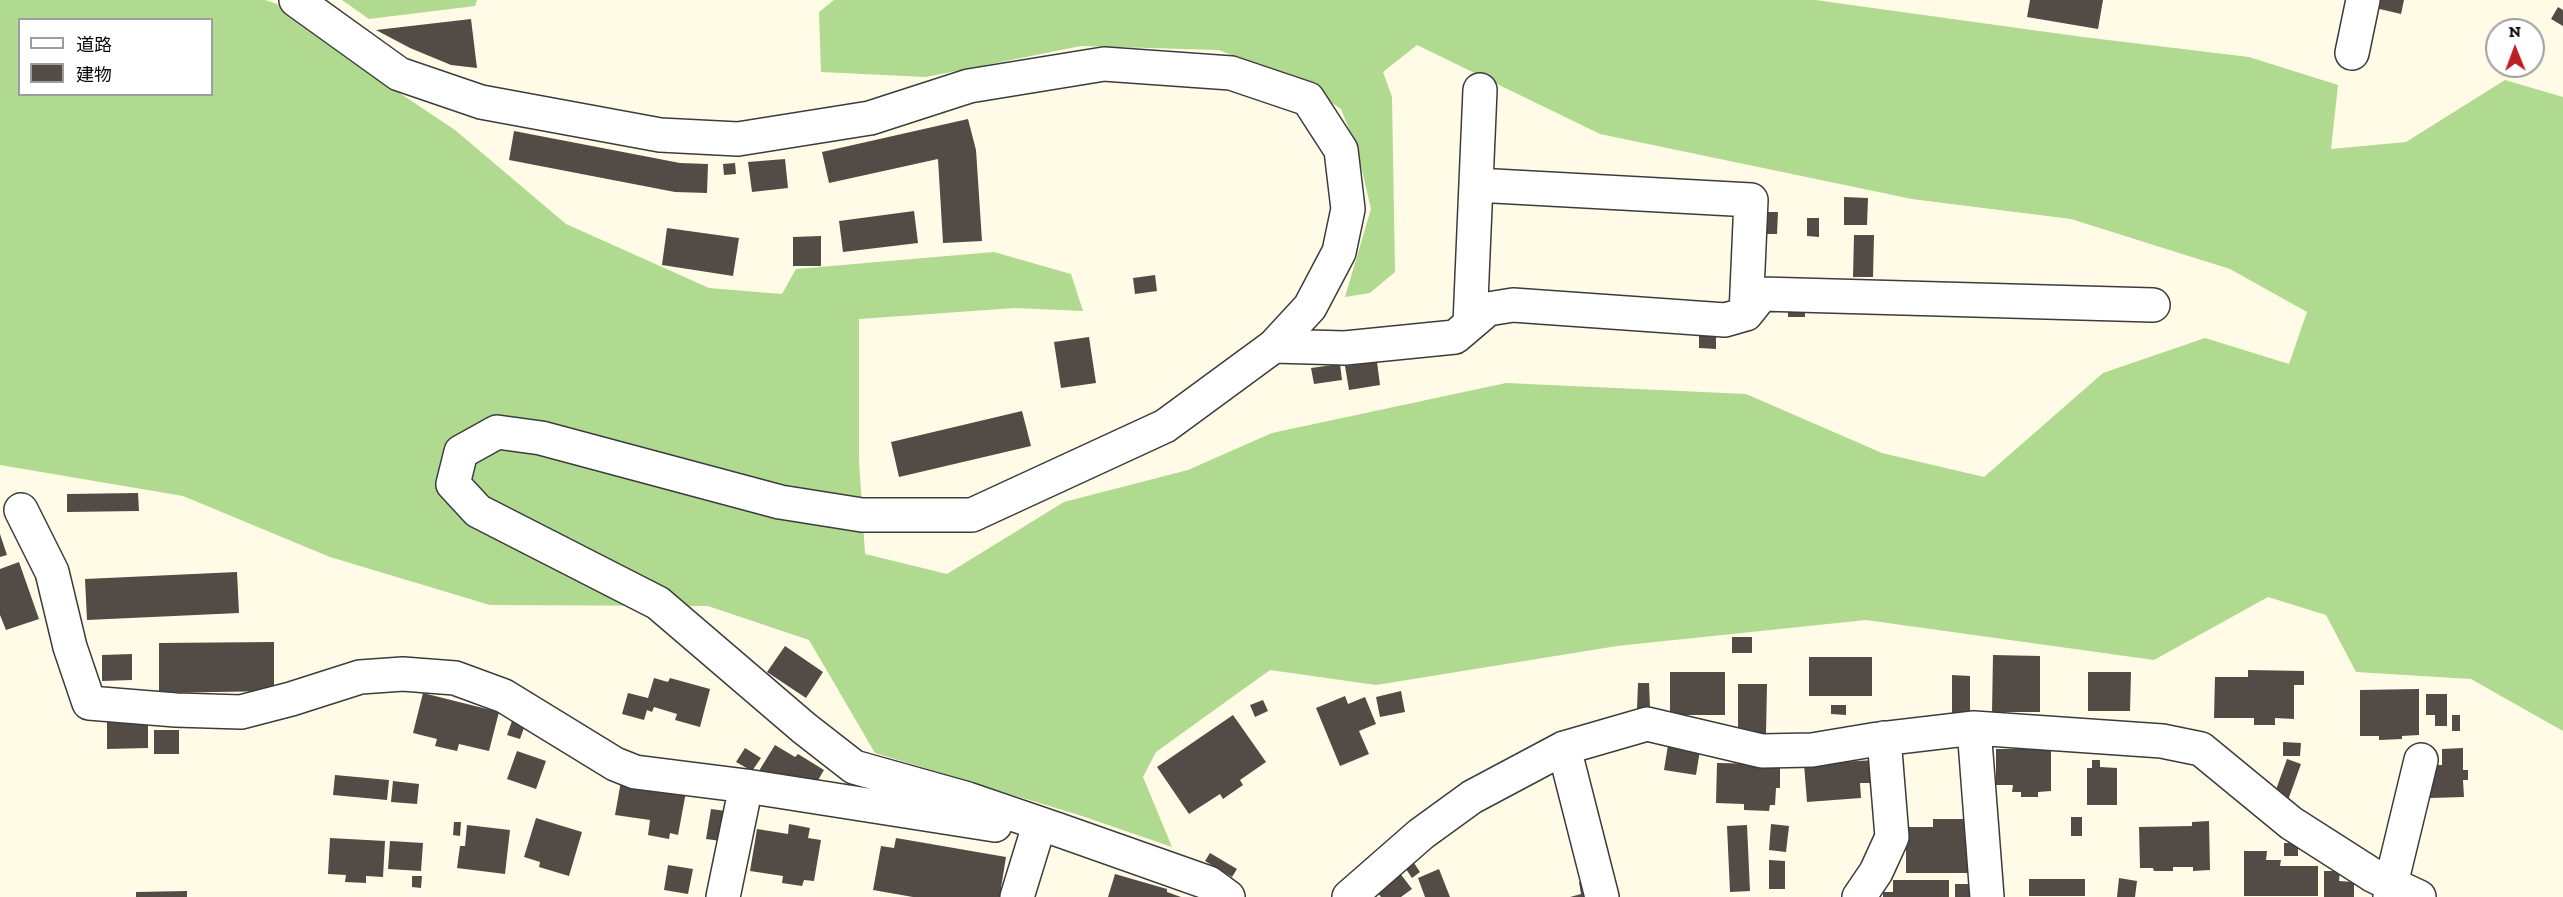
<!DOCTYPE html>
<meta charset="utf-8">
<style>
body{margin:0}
#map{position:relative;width:2563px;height:897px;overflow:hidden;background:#fffbe6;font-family:"Zilla Slab","Noto Sans JP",serif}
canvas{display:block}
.legend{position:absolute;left:18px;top:18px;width:195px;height:78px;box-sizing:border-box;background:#fff;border:2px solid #9d9d9d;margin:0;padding:8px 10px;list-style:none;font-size:18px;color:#090909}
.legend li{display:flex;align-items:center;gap:12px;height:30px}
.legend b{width:30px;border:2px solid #9d9d9d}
.north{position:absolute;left:2485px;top:18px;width:60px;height:60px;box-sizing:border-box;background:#fff;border:2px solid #9d9d9d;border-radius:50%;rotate:359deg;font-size:16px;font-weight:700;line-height:24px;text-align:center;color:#090909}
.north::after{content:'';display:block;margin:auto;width:21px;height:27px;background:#bb2024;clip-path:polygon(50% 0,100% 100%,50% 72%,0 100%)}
</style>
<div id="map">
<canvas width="2563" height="897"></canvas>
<ul class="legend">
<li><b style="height:8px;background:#fff"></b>道路</li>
<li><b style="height:16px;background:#524b46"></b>建物</li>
</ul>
<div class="north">N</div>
</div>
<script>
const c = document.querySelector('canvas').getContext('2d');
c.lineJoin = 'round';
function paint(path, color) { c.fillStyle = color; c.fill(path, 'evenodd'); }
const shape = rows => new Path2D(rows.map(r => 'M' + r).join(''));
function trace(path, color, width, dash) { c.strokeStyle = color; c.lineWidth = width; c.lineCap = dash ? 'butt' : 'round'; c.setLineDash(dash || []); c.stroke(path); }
paint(shape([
 [0,0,265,0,277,4,347,58,455,130,566,224,709,288,782,294,796,269,994,252,1071,274,1083,311,1015,308,859,319,859,460,865,554,947,574,1064,502,1188,470,1272,433,1506,383,1746,394,1882,453,1984,477,2103,373,2205,338,2289,364,2307,312,2230,269,2071,219,1912,199,1600,134,1417,45,1383,72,1392,97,1395,272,1370,293,1345,297,1371,209,1357,149,1341,109,1299,82,1219,50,1081,46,926,77,821,72,819,12,834,0,1815,0,2083,37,2249,57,2338,85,2331,149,2406,142,2505,80,2563,97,2563,731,2471,679,2356,672,2326,615,2268,597,2154,660,1866,620,1617,646,1376,685,1270,670,1156,752,1143,777,1172,847,1082,816,875,753,809,640,708,606,490,605,330,557,183,496,0,465],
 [20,20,212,20,212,94,20,94],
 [342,0,477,0,475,6,369,19]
]), '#afda8f');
paint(shape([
 [2030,0,2103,0,2098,29,2027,17],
 [2372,0,2404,0,2401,14,2371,7],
 [2558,7,2563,10,2563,26,2551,19],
 [471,19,477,68,451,65,410,48,376,30],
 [968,119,976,150,982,241,943,243,938,159,829,183,822,152],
 [514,131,680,163,708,164,707,193,675,192,509,160],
 [785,159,788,188,752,192,748,162],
 [735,163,736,174,724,175,723,164],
 [1844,197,1868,198,1867,225,1844,225],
 [914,211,918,243,843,252,839,221],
 [1765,212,1778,212,1777,234,1765,234],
 [1807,218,1819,218,1819,237,1807,236],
 [667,228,739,238,733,276,662,265],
 [1854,235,1874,235,1873,277,1853,277],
 [821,236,821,266,793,266,793,237],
 [1155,275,1157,291,1135,294,1133,278],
 [1788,307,1805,307,1805,317,1788,317],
 [1699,334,1716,334,1716,349,1699,348],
 [1089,337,1096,383,1061,388,1054,342],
 [1377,362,1380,385,1349,390,1345,366],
 [1340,364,1342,380,1314,384,1311,368],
 [1022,411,1031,446,899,477,891,442],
 [138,493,139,511,67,512,67,494],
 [0,534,7,555,0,557],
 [19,562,39,619,6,630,0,615,0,569],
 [237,572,239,613,87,620,85,579],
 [1732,637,1752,637,1752,653,1732,653],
 [274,642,274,691,159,693,159,643],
 [785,646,823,672,806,698,767,672],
 [132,654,132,680,102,681,102,655],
 [1993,655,2040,656,2040,712,1992,712],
 [1809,657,1872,657,1872,696,1809,696],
 [2248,670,2304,671,2304,685,2294,685,2294,719,2275,718,2275,725,2254,725,2254,718,2214,718,2215,677,2248,677],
 [1670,672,1725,672,1725,715,1670,715],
 [2088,672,2131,672,2130,711,2088,711],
 [1952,675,1970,676,1970,716,1952,716],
 [654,678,668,682,670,678,710,689,700,727,675,720,677,714,654,707,652,712,647,710,644,720,622,714,628,693,648,698],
 [1638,683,1649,683,1650,708,1637,709],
 [1738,684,1767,684,1766,735,1738,734],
 [2419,689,2419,735,2402,736,2402,739,2379,740,2379,736,2360,736,2360,690],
 [1401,691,1405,712,1380,717,1376,697],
 [423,693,499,712,489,751,459,744,457,751,435,746,437,739,413,733],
 [2426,694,2447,694,2447,726,2435,726,2435,715,2426,715],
 [1345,696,1348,704,1365,697,1376,724,1359,731,1369,754,1340,766,1316,708],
 [1263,700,1268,711,1255,717,1250,705],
 [1831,705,1846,705,1846,715,1831,714],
 [1233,715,1266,762,1240,780,1243,785,1223,799,1220,794,1189,814,1157,767],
 [2452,715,2460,715,2460,731,2452,731],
 [512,721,525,725,520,739,507,735],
 [107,722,148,722,148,748,107,749],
 [154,730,179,730,179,754,154,754],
 [2283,742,2301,743,2300,756,2283,756],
 [775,745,795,757,798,754,824,770,814,787,757,774],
 [1668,745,1700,750,1696,775,1664,770],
 [745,748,761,758,752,771,736,762],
 [2463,748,2463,770,2468,770,2468,780,2463,780,2464,797,2430,798,2429,765,2442,765,2442,749],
 [1996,749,2051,749,2051,791,2038,792,2038,797,2021,797,2021,792,2012,792,2013,785,1996,785],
 [517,751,546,761,536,789,507,779],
 [2287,759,2301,764,2287,803,2273,798],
 [1875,760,1877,783,1860,783,1861,798,1807,802,1804,764],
 [2092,760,2100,760,2100,767,2117,768,2117,805,2087,805,2087,768,2092,768],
 [1717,763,1777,764,1776,767,1780,768,1780,788,1776,788,1775,805,1770,805,1769,811,1744,810,1744,804,1716,803],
 [335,775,389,780,387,800,333,795],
 [393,781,419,784,417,804,391,802],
 [621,781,686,792,678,835,670,833,669,839,648,835,650,820,615,815],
 [711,809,726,811,721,841,706,839],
 [2071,817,2082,817,2082,836,2071,836],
 [536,818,582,832,569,876,539,867,540,862,524,857],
 [1933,819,1972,819,1972,873,1906,873,1906,827,1933,827],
 [2209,821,2210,870,2193,871,2193,867,2173,867,2173,871,2154,871,2153,868,2140,868,2139,827,2192,826,2192,822],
 [454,822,461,822,460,836,453,835],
 [789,824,810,828,808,838,821,840,814,881,804,880,802,886,782,883,783,876,750,871,757,829,788,834],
 [1771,824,1789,826,1786,852,1769,850],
 [467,825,510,830,505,874,457,868,460,846,465,846],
 [1747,825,1750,891,1730,892,1727,826],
 [330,838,385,841,383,877,366,876,366,883,345,882,346,875,328,874],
 [896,838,1006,857,1001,888,1004,888,1002,897,913,897,873,890,881,846,894,848],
 [390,841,423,843,421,871,388,869],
 [2284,843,2298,843,2298,856,2284,856],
 [2244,851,2267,851,2266,860,2281,860,2280,866,2318,866,2318,896,2244,896],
 [1210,853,1237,869,1232,877,1205,861],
 [1769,860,1785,861,1785,889,1769,889],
 [1414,863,1420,872,1412,878,1406,869],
 [668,865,693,869,688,894,664,890],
 [1439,869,1450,897,1425,897,1418,878],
 [2324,871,2340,871,2339,881,2354,882,2354,897,2324,897],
 [1399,872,1412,889,1401,897,1381,897,1376,891],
 [1115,874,1167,889,1167,892,1181,897,1108,897],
 [412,876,422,876,421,888,412,887],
 [2119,878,2137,881,2135,897,2117,897],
 [2029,879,2085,879,2085,896,2029,896],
 [1589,880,1596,897,1570,897,1581,894,1579,882],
 [1893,880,1949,880,1949,897,1883,897,1883,892,1893,892],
 [1955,884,1976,884,1976,897,1955,897],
 [187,891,187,897,136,897,136,892]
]), '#524b46');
const street = shape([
 [296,0,399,74,481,102,660,135,738,139,870,118,969,86,1104,64,1231,73,1308,99,1341,150,1348,209,1339,252,1310,307,1274,346,1165,426,972,515,862,515,780,502,541,438,497,432,461,452,453,484,478,511,658,603,804,728,854,767,968,799,1056,829,1209,883,1228,897],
 [2352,53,2363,0],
 [1476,185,1751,200,1746,314],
 [1470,324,1480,90],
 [1274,346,1345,348,1455,337,1488,309,1513,305,1725,320,1746,314,1762,294,2153,305],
 [21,510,52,572,70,647,89,703,176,710,241,712,291,699,360,677,403,674,455,678,504,696,615,764,635,772,746,786,995,825],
 [1974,728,1987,897],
 [1564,748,1602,897],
 [723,897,746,786],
 [1017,897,1037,832],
 [1349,897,1421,834,1472,797,1564,748,1647,724,1762,751,1812,750,1872,740,1974,728,2162,741,2201,749,2291,823,2374,876,2419,897],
 [1859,897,1876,872,1892,837,1884,738],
 [2390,897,2391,884,2421,760]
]);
trace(street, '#3c3c3c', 36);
trace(street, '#fff', 33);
</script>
